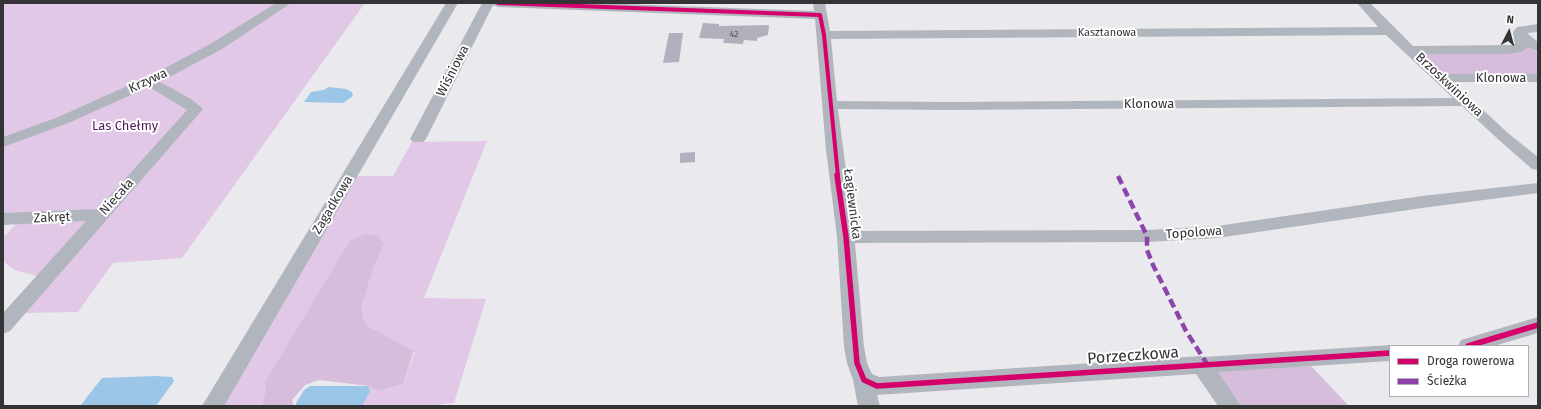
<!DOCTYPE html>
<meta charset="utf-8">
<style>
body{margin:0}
#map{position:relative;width:1541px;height:409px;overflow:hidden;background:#eaeaee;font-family:"Fira Sans",sans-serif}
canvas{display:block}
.frame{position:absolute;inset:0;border:4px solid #343437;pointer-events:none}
.legend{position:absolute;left:1389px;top:345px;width:140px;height:52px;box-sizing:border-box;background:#fff;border:1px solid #aeaeaf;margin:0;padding:5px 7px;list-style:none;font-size:12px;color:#343437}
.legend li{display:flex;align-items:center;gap:8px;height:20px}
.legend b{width:20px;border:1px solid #aeaeaf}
.north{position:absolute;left:1489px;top:12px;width:40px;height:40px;-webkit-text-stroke:3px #fff;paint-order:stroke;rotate:6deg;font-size:11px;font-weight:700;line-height:16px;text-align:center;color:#343437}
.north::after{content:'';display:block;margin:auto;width:14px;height:18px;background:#343437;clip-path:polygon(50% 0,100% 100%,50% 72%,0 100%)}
</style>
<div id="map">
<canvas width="1541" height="409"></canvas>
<div class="frame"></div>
<ul class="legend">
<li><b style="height:5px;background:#d6006c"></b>Droga rowerowa</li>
<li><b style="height:5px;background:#8e44ad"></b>Ścieżka</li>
</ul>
<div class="north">N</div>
</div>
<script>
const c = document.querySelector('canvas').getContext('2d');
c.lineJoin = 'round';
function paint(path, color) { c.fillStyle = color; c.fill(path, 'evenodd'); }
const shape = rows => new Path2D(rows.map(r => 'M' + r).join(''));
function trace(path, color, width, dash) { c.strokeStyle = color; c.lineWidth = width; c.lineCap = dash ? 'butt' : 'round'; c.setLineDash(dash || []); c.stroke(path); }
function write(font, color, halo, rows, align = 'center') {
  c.font = font + ' "Fira Sans",sans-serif'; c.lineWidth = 4; c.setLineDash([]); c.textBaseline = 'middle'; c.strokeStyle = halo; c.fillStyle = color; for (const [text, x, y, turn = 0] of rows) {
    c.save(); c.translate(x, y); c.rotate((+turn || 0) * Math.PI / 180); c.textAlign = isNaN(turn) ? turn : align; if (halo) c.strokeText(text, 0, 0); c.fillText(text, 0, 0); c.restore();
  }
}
paint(shape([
 [3,3,365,3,182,258,113,263,78,312,23,313,51,280,15,270,3,261,3,238,18,222,3,222],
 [487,141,424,298,486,299,454,403,442,404,440,406,362,406,370,392,369,386,379,391,403,384,415,352,368,326,363,319,362,306,373,269,384,244,350,240,289,343,266,389,262,406,223,406,353,176,393,176,412,142]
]), '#e1c8e6');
paint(shape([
 [1527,46,1538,53,1538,77,1444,75,1425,61,1424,55,1426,51,1516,51,1525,49],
 [366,234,378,236,384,244,373,269,362,306,363,319,368,326,414,351,403,384,379,391,369,386,319,380,305,385,292,400,294,406,262,406,266,389,265,382,350,240],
 [1311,366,1349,406,1236,406,1209,371]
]), '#d6bddc');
paint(shape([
 [329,87,346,89,352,92,353,96,343,103,304,102,311,92,323,90],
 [154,376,172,377,174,381,156,406,80,406,102,378],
 [310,386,369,386,370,392,362,406,296,406,296,403,304,390]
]), '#9bc6e8');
paint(shape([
 [703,23,719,24,719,26,769,25,768,35,757,38,757,41,744,40,743,44,723,43,724,39,699,38],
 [669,33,683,33,679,62,663,63],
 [695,152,695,162,680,163,680,153]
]), '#b4afbc');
paint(shape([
 [276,3,291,3,222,49,160,82,191,99,203,109,10,331,3,334,3,313,86,221,3,225,3,213,98,209,187,110,149,87,66,124,3,147,3,137,56,118,156,73,212,43,276,3],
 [446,3,458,3,224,406,202,406,446,3],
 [482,3,598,3,814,11,813,3,825,3,830,31,1378,27,1357,3,1370,3,1413,46,1512,45,1515,44,1513,32,1517,27,1538,24,1538,32,1527,33,1538,42,1538,52,1528,47,1521,52,1508,54,1422,54,1444,74,1538,74,1538,82,1453,82,1509,134,1538,157,1538,170,1532,169,1499,140,1462,106,951,110,838,109,854,231,1147,230,1217,226,1422,196,1538,183,1538,193,1422,208,1217,238,1147,242,855,243,864,347,867,363,872,374,879,377,1201,356,1204,357,1390,345,1393,346,1390,346,1390,361,1218,372,1241,406,1218,406,1196,374,877,395,880,406,858,406,853,380,847,363,844,347,837,237,826,150,815,19,498,7,493,5,426,139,423,142,413,142,410,139,482,3],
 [1386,35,1453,98,951,102,837,101,831,39,1386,35],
 [1538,317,1538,333,1494,346,1458,346,1461,340,1538,317]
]), '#b1b6be');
trace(shape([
 [1118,176,1147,236,1147,250,1153,265,1186,331,1207,364]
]), '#8e44ad', 4.5, [9, 4.5]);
trace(shape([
 [498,3,820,15,824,35,838,176]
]), '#d6006c', 4);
trace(shape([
 [837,175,846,237,857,363,864,380,877,386,1390,353],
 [1468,346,1538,325]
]), '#d6006c', 5.5);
write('9px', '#545358', null, [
 ["42",734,34]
]);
write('11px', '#343437', '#fff', [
 ["Kasztanowa",1107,33]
]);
write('13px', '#343437', '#fff', [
 ["Wiśniowa",453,71,-63],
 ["Klonowa",1501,78],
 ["Krzywa",148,81,-25],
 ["Brzoskwiniowa",1449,85,43],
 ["Klonowa",1149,104],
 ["Niecała",117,197,-48],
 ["Łagiewnicka",852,204,83],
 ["Zagadkowa",333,205,-59],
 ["Zakręt",52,218,-3],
 ["Topolowa",1194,233,-4]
]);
write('13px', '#52195b', '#fff', [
 ["Las Chełmy",125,126]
]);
write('16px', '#343437', '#fff', [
 ["Porzeczkowa",1133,356,-4]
]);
</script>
